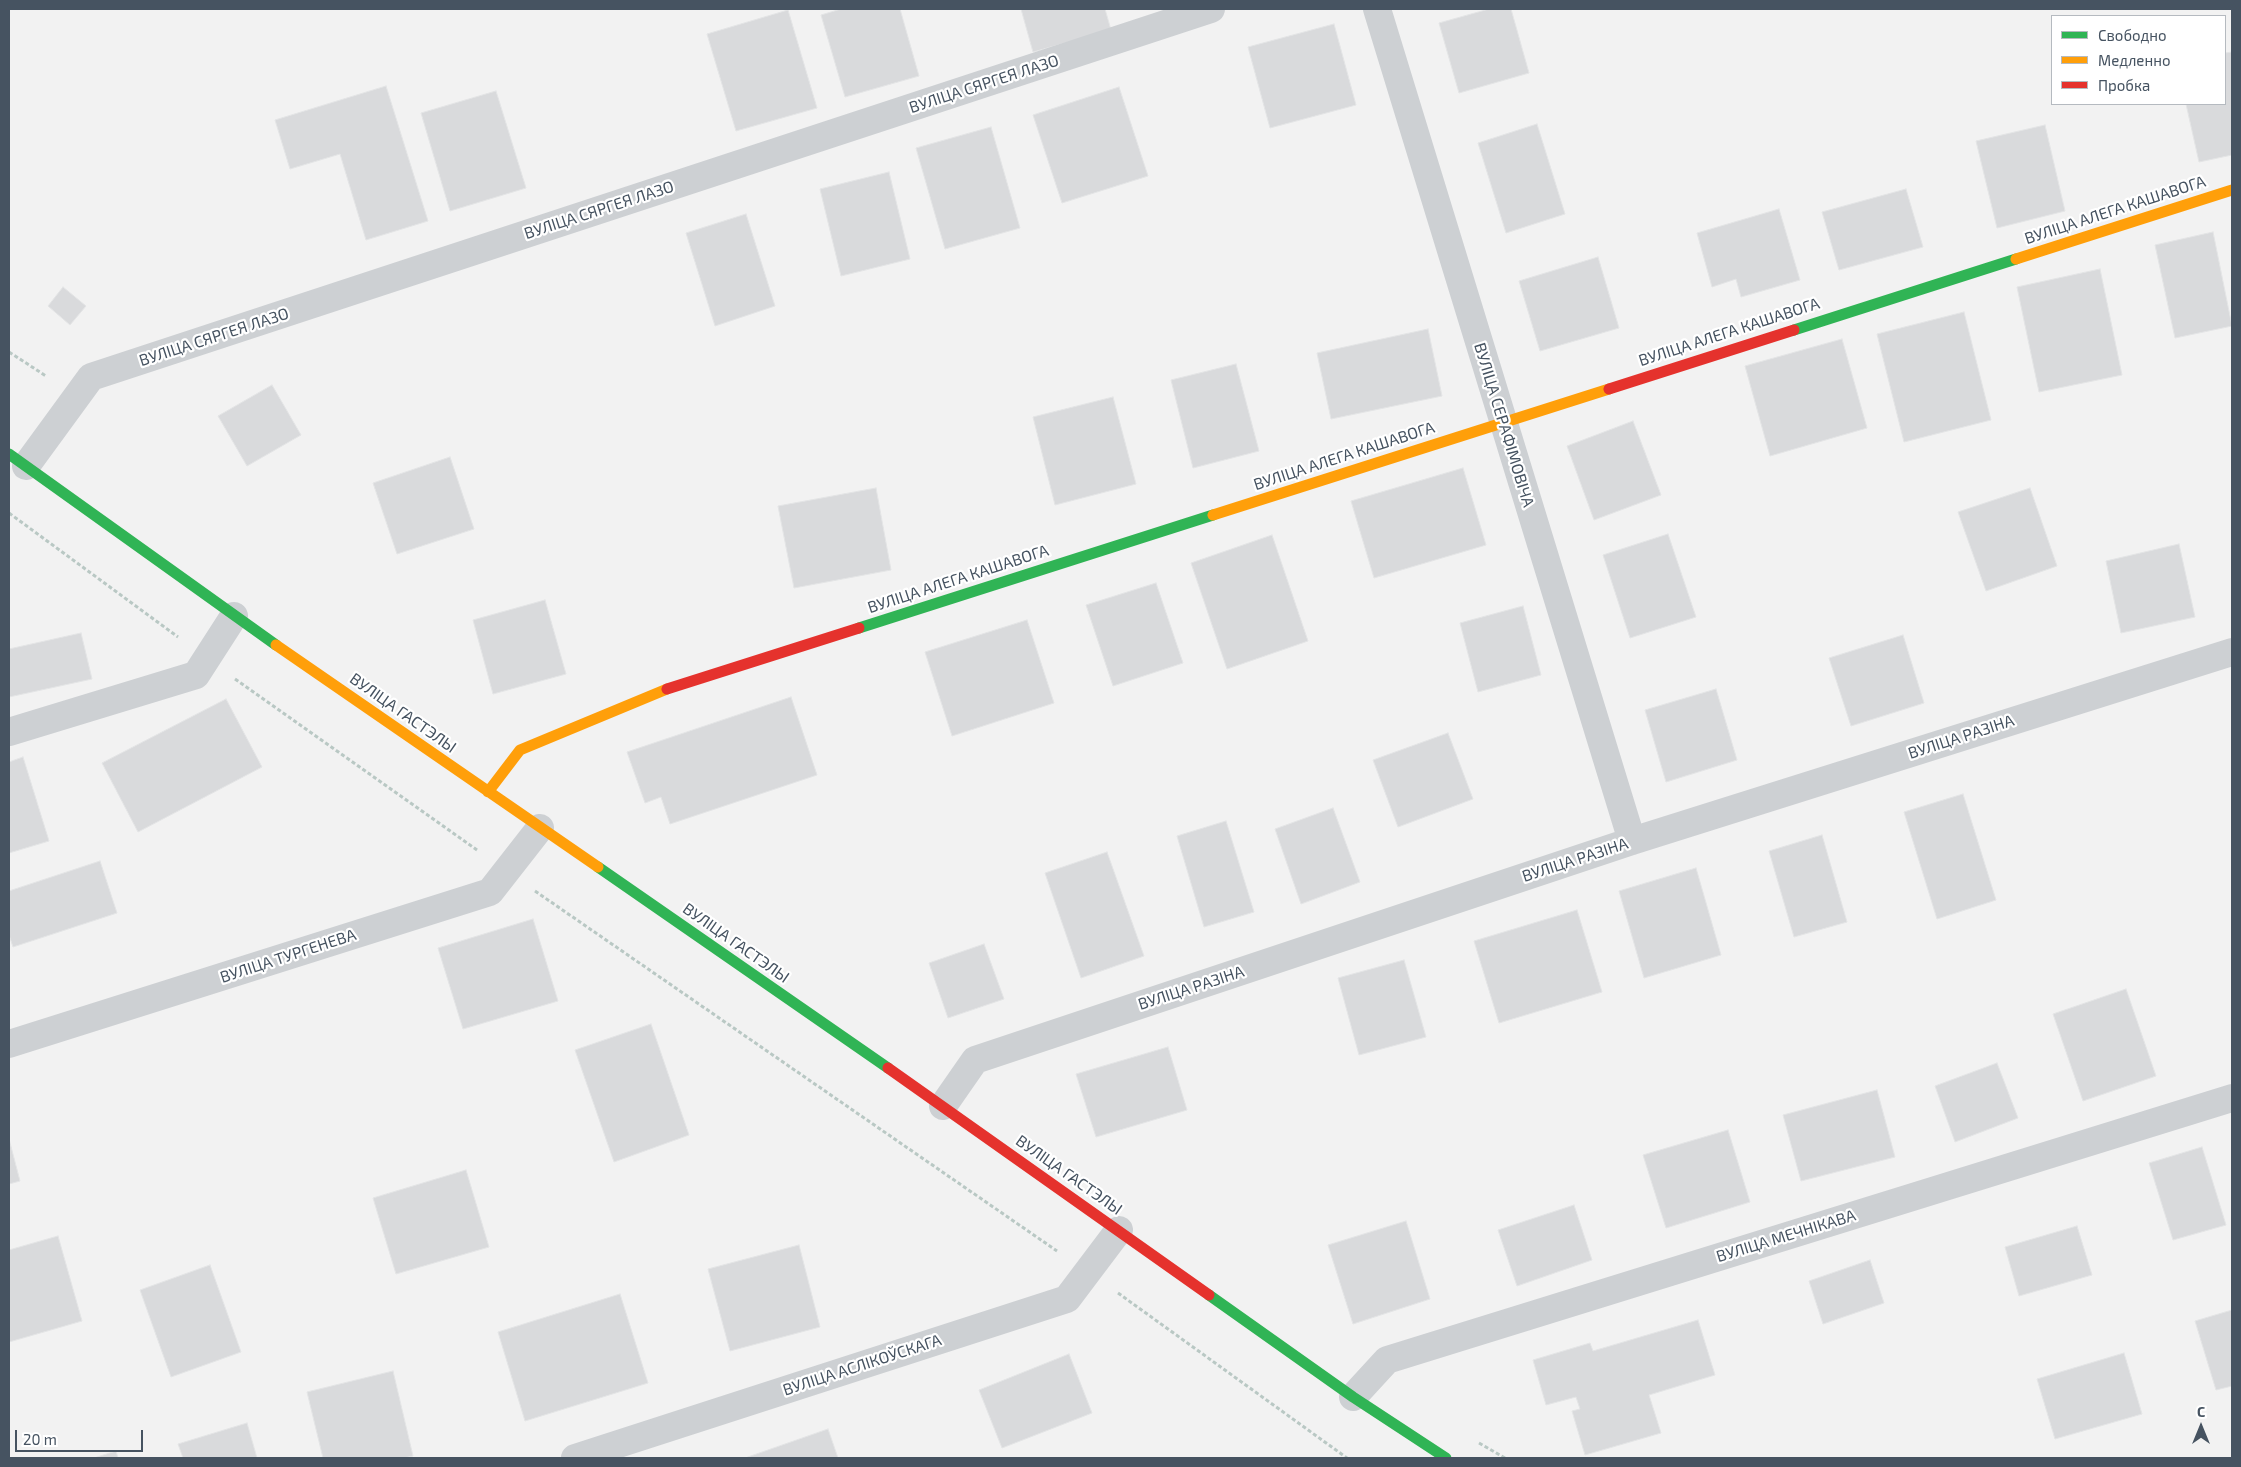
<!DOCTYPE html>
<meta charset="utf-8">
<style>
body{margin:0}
#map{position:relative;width:2241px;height:1467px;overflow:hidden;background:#f2f2f2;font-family:"Exo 2",sans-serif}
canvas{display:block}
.frame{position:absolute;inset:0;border:10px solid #465361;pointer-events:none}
.legend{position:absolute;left:2051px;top:15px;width:175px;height:90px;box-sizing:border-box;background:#fff;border:1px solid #b5bac0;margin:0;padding:6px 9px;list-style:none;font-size:15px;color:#465361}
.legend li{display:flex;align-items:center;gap:10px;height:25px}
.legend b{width:25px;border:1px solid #b5bac0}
.north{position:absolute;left:2176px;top:1402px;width:50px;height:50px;-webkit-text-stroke:4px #fff;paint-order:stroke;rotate:0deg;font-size:14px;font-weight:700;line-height:20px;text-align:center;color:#465361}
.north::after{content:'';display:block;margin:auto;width:18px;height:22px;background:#465361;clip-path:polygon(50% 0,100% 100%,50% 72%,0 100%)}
.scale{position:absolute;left:15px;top:1430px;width:128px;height:22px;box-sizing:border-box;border:2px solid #465361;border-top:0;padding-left:6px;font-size:15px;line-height:18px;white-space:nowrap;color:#465361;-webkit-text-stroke:4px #fff;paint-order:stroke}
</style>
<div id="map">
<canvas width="2241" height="1467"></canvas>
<div class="frame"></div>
<ul class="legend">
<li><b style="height:6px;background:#30b455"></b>Свободно</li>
<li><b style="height:6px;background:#ff9f0a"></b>Медленно</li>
<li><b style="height:6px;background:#e5322d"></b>Пробка</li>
</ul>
<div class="north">С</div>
<div class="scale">20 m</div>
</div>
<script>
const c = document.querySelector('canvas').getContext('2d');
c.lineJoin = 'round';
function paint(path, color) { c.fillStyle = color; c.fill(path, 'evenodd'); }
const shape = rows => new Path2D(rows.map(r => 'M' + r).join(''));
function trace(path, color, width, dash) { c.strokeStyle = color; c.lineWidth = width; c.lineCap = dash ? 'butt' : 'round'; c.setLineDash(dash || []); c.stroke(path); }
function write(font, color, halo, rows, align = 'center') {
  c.font = font + ' "Exo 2",sans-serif'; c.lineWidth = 4.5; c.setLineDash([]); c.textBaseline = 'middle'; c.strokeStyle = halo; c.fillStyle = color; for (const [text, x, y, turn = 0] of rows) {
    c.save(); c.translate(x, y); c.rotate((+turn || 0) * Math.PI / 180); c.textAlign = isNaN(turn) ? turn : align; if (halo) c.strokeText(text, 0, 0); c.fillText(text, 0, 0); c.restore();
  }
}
const building = shape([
 [841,9,900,9,919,76,845,97,821,15,841,9],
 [1021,9,1105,9,1111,30,1033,52,1021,9],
 [1489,9,1511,9,1529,73,1459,93,1439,23,1489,9],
 [788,10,817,108,736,131,707,34,788,10],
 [1334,24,1356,105,1270,128,1248,47,1334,24],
 [2232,52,2232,155,2199,162,2186,104,2225,104,2225,53,2232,52],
 [386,86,428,221,366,240,340,154,290,169,275,120,386,86],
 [1119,87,1148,176,1062,203,1033,115,1119,87],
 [496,91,526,188,450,211,421,113,496,91],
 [1537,124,1565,214,1506,233,1478,143,1537,124],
 [2045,125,2065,211,1997,228,1976,141,2045,125],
 [991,127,1020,228,945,249,916,148,991,127],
 [889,172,910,259,841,276,820,189,889,172],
 [1906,189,1923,247,1839,270,1822,212,1906,189],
 [1779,209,1800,280,1741,297,1736,279,1712,287,1697,233,1779,209],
 [746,214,775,306,715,326,686,233,746,214],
 [2213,232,2232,326,2175,338,2155,245,2213,232],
 [1598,257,1619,328,1540,351,1519,281,1598,257],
 [2100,269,2122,375,2039,392,2017,287,2100,269],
 [63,287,86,306,70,325,48,306,63,287],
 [1964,312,1991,420,1904,442,1877,334,1964,312],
 [1428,329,1442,396,1331,419,1317,353,1428,329],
 [1842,339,1867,428,1770,456,1745,366,1842,339],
 [1236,364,1259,451,1193,468,1171,380,1236,364],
 [272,385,301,435,247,466,218,416,272,385],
 [1113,397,1136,484,1055,505,1033,417,1113,397],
 [1633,421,1661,495,1594,520,1567,446,1633,421],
 [450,457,474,529,397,554,373,483,450,457],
 [1463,468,1486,545,1374,578,1351,501,1463,468],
 [876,488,891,570,794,588,778,506,876,488],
 [2030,488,2057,566,1986,591,1958,512,2030,488],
 [1668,534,1696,617,1630,638,1603,555,1668,534],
 [1272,535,1308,641,1227,669,1191,563,1272,535],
 [2179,544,2195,617,2121,633,2106,561,2179,544],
 [1156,583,1183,663,1113,686,1086,605,1156,583],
 [545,600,566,674,493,694,473,620,545,600],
 [1523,606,1541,675,1478,692,1460,623,1523,606],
 [1027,620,1054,703,952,736,925,652,1027,620],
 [81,633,92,679,9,697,9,649,81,633],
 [1903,635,1924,703,1851,726,1829,658,1903,635],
 [1716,689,1737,760,1666,782,1645,710,1716,689],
 [791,697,817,775,670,824,661,797,645,803,627,752,791,697],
 [226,699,262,767,138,832,102,763,226,699],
 [1448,733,1473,799,1398,827,1373,760,1448,733],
 [23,757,49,841,9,853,9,762,23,757],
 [1963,794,1996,900,1937,919,1904,812,1963,794],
 [1333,808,1360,882,1301,904,1275,829,1333,808],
 [1226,821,1254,912,1204,927,1177,836,1226,821],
 [1822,835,1847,922,1794,937,1769,851,1822,835],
 [1107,852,1144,956,1081,978,1045,873,1107,852],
 [100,861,117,913,13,947,9,935,9,891,100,861],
 [1696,868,1721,955,1644,978,1619,891,1696,868],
 [1577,910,1602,992,1499,1023,1474,941,1577,910],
 [533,919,558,1001,463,1029,438,948,533,919],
 [984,944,1004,999,948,1018,929,963,984,944],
 [1404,960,1426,1037,1359,1055,1338,978,1404,960],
 [2126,989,2156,1076,2083,1101,2053,1014,2126,989],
 [651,1024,689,1135,614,1162,575,1050,651,1024],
 [1168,1047,1187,1110,1096,1137,1076,1074,1168,1047],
 [1997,1063,2018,1118,1955,1142,1935,1086,1997,1063],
 [1877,1090,1895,1157,1801,1181,1783,1115,1877,1090],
 [1728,1130,1750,1202,1666,1228,1643,1155,1728,1130],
 [9,1139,20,1181,9,1184,9,1139],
 [2202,1147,2226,1225,2173,1240,2149,1163,2202,1147],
 [466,1170,489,1247,396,1274,373,1198,466,1170],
 [1574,1205,1592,1260,1517,1286,1498,1230,1574,1205],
 [1406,1221,1430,1299,1353,1324,1328,1245,1406,1221],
 [2077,1226,2092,1275,2019,1296,2005,1247,2077,1226],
 [58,1236,82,1321,9,1342,9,1250,58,1236],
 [799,1245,820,1327,730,1351,708,1269,799,1245],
 [1870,1260,1884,1303,1823,1324,1809,1281,1870,1260],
 [210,1265,241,1352,171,1377,140,1290,210,1265],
 [620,1294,648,1383,525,1421,498,1332,620,1294],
 [2232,1310,2232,1386,2216,1390,2195,1321,2232,1310],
 [1698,1320,1715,1375,1649,1395,1661,1433,1585,1455,1572,1411,1580,1409,1576,1397,1546,1405,1533,1360,1590,1343,1593,1351,1698,1320],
 [2124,1353,2142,1414,2055,1439,2037,1379,2124,1353],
 [1069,1354,1092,1413,1002,1448,979,1390,1069,1354],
 [393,1371,413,1456,403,1458,323,1458,307,1392,393,1371],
 [247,1423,257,1458,183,1458,178,1444,247,1423],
 [828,1429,838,1458,745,1458,828,1429],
 [116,1451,118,1458,94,1458,116,1451]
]);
paint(building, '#d9dadc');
trace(building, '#e3e4e5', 1);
trace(shape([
 [9,352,46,376],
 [9,513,178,637],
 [235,679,477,850],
 [535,891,1057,1251],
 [1118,1293,1347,1458],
 [1479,1443,1505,1458]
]), '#b9c8c4', 3, [4, 2.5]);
trace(shape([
 [1377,9,1632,841],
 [26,466,91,377,1211,9],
 [9,732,196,675,234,616],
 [9,1044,490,892,540,828],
 [943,1106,975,1060,1632,841,2232,652],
 [1353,1397,1387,1360,2232,1098],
 [575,1458,1067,1299,1119,1230]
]), '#cdd0d3', 28);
trace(shape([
 [1794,330,2016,259],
 [9,454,276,645],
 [859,628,1213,515],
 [598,867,888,1068],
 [1209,1295,1353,1397,1446,1458]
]), '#30b455', 11);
trace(shape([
 [2016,259,2232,190],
 [1213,515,1609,389],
 [276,645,598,867],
 [488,792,520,750,667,689]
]), '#ff9f0a', 11);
trace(shape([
 [1609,389,1794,330],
 [667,689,859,628],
 [888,1068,1209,1295]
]), '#e5322d', 11);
write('16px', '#465361', '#fff', [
 ["ВУЛІЦА СЯРГЕЯ ЛАЗО",984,84,-18],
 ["ВУЛІЦА СЯРГЕЯ ЛАЗО",599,210,-18],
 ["ВУЛІЦА АЛЕГА КАШАВОГА",2115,210,-18],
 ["ВУЛІЦА АЛЕГА КАШАВОГА",1729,332,-18],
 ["ВУЛІЦА СЯРГЕЯ ЛАЗО",214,337,-18],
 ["ВУЛІЦА СЕРАФІМОВІЧА",1504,425,73],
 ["ВУЛІЦА АЛЕГА КАШАВОГА",1344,456,-18],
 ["ВУЛІЦА АЛЕГА КАШАВОГА",958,579,-18],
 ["ВУЛІЦА ГАСТЭЛЫ",403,713,35],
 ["ВУЛІЦА РАЗІНА",1961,737,-18],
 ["ВУЛІЦА РАЗІНА",1575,860,-18],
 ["ВУЛІЦА ГАСТЭЛЫ",736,943,35],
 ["ВУЛІЦА ТУРГЕНЕВА",288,956,-18],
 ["ВУЛІЦА РАЗІНА",1191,988,-18],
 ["ВУЛІЦА ГАСТЭЛЫ",1069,1175,35],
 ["ВУЛІЦА МЕЧНІКАВА",1786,1236,-17],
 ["ВУЛІЦА АСЛІКОЎСКАГА",862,1365,-18]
]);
</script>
